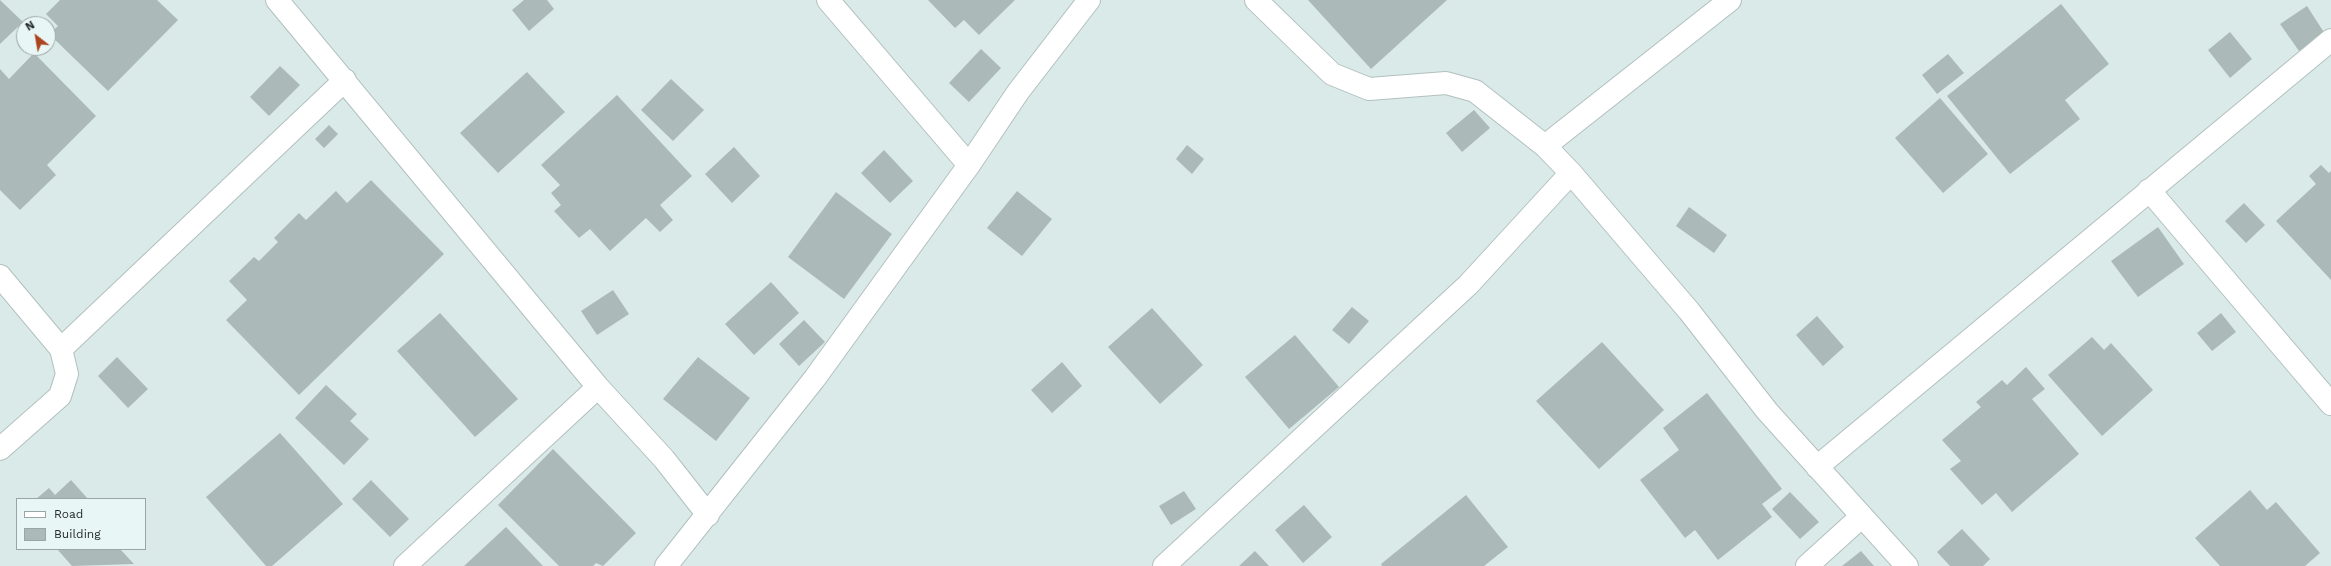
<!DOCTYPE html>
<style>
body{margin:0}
#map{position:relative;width:2331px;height:566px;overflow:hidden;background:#daeae8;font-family:"Work Sans",sans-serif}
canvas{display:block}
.legend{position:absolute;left:16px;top:498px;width:130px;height:52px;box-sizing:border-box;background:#e8f7f6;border:1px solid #9aa5a4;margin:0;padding:5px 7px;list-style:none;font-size:12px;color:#242929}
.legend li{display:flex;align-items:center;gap:8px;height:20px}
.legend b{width:20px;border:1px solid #9aa5a4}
.north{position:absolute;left:16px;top:16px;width:40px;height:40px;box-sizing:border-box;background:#e8f7f6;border:1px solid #9aa5a4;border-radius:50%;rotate:329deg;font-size:11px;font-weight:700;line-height:16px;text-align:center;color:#242929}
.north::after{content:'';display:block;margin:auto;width:14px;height:18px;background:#ac451f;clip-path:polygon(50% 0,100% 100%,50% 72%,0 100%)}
</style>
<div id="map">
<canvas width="2331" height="566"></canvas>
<ul class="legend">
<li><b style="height:5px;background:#fff"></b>Road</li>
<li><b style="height:11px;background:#abbab8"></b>Building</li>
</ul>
<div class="north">N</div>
</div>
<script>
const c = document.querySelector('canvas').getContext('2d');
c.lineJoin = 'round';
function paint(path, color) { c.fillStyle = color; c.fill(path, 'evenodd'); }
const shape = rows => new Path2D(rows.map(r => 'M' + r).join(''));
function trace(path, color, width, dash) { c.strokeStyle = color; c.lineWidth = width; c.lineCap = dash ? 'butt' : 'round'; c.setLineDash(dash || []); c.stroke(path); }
paint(shape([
 [0,0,23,22,0,44],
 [60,0,157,0,178,20,108,91,49,34,58,26,46,14],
 [524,0,547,0,554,9,529,31,512,10],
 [928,0,1015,0,979,35,964,20,955,28],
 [1308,0,1447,0,1371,69],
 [2061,4,2109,64,2065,100,2080,119,2010,174,1947,96],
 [2307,6,2325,34,2299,51,2280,24],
 [2230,32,2252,59,2230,78,2208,50],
 [981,49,1001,68,969,102,949,83],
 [34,53,96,116,47,165,56,175,20,210,0,190,0,69,9,79],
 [1948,54,1964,73,1937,94,1922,75],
 [280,66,300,85,269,116,250,97],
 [527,72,565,112,498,173,460,133],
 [671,79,704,110,673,141,641,110],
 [617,95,692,176,660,205,673,220,660,232,646,218,610,251,590,229,579,238,554,211,561,205,551,193,560,185,541,165],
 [1940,98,1988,154,1943,193,1895,138],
 [1474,110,1490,128,1462,152,1446,133],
 [329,125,338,134,324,148,315,139],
 [1187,145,1204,159,1192,174,1176,159],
 [734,147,760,176,732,203,705,174],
 [884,150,913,181,890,203,861,173],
 [2321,165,2329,173,2331,171,2331,280,2276,221,2316,184,2309,176],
 [371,180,444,254,299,395,226,320,247,300,229,281,254,257,259,261,278,242,274,238,299,213,306,220,336,191,347,203],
 [1017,191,1052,219,1022,256,987,228],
 [836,192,892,234,844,299,788,257],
 [2244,203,2265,225,2246,243,2225,221],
 [1689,207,1727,235,1714,253,1676,226],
 [2158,227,2184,264,2138,297,2111,261],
 [771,282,799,313,754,355,725,324],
 [613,290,629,314,597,335,581,311],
 [1352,307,1369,321,1349,344,1332,330],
 [1152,308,1203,365,1160,404,1108,347],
 [440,313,518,399,475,437,397,351],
 [2221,313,2236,332,2212,351,2197,333],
 [1817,316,1844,347,1823,366,1796,335],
 [804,320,825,342,799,366,779,344],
 [1295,335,1339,387,1289,429,1245,377],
 [2092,337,2104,350,2111,343,2153,390,2102,436,2048,375],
 [1602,342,1664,410,1599,469,1536,401],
 [117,357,148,389,128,408,98,376],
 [698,357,750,398,716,441,663,399],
 [1062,362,1082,386,1052,413,1031,390],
 [2026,367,2045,389,2032,399,2079,454,2012,512,1996,493,1982,505,1950,469,1961,461,1942,440,1981,407,1976,402,2002,380,2007,385],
 [326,385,357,414,350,421,369,439,344,465,295,418],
 [1707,393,1782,489,1762,504,1772,517,1718,560,1695,530,1685,538,1640,480,1679,450,1663,428],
 [280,433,343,504,272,566,266,566,206,497],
 [553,449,636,533,603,566,596,563,593,566,559,566,498,505],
 [71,480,88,499,36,499,49,488,55,495],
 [371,480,409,519,390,537,352,499],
 [2250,490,2267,510,2276,502,2320,553,2305,566,2220,566,2195,538],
 [1184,491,1196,509,1171,525,1159,506],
 [1790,492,1819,522,1800,539,1772,509],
 [1466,495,1508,547,1484,566,1382,566,1381,564],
 [1304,505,1332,537,1303,563,1275,530],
 [506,527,543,566,464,566],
 [1962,529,1990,559,1983,566,1950,566,1937,552],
 [57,549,120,549,134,564,72,566],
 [1255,551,1269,566,1239,566],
 [1861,551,1874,566,1842,566]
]), '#abbab8');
const street = shape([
 [277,0,598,387,664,459,708,515],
 [828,0,969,165],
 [1256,0,1332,74,1369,89,1446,83,1475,91,1545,146,1571,173,1689,311,1767,411,1907,566],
 [1545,146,1730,0],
 [2149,190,2331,404],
 [0,276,61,349,67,374,60,396,0,449],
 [61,349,345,80],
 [1817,467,2331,40],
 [405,566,598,387],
 [666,566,815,378,969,165,1018,92,1089,0],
 [1164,566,1468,285,1571,173],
 [1807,566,1861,517]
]);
trace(street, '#b1c0be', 24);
trace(street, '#fff', 22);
</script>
